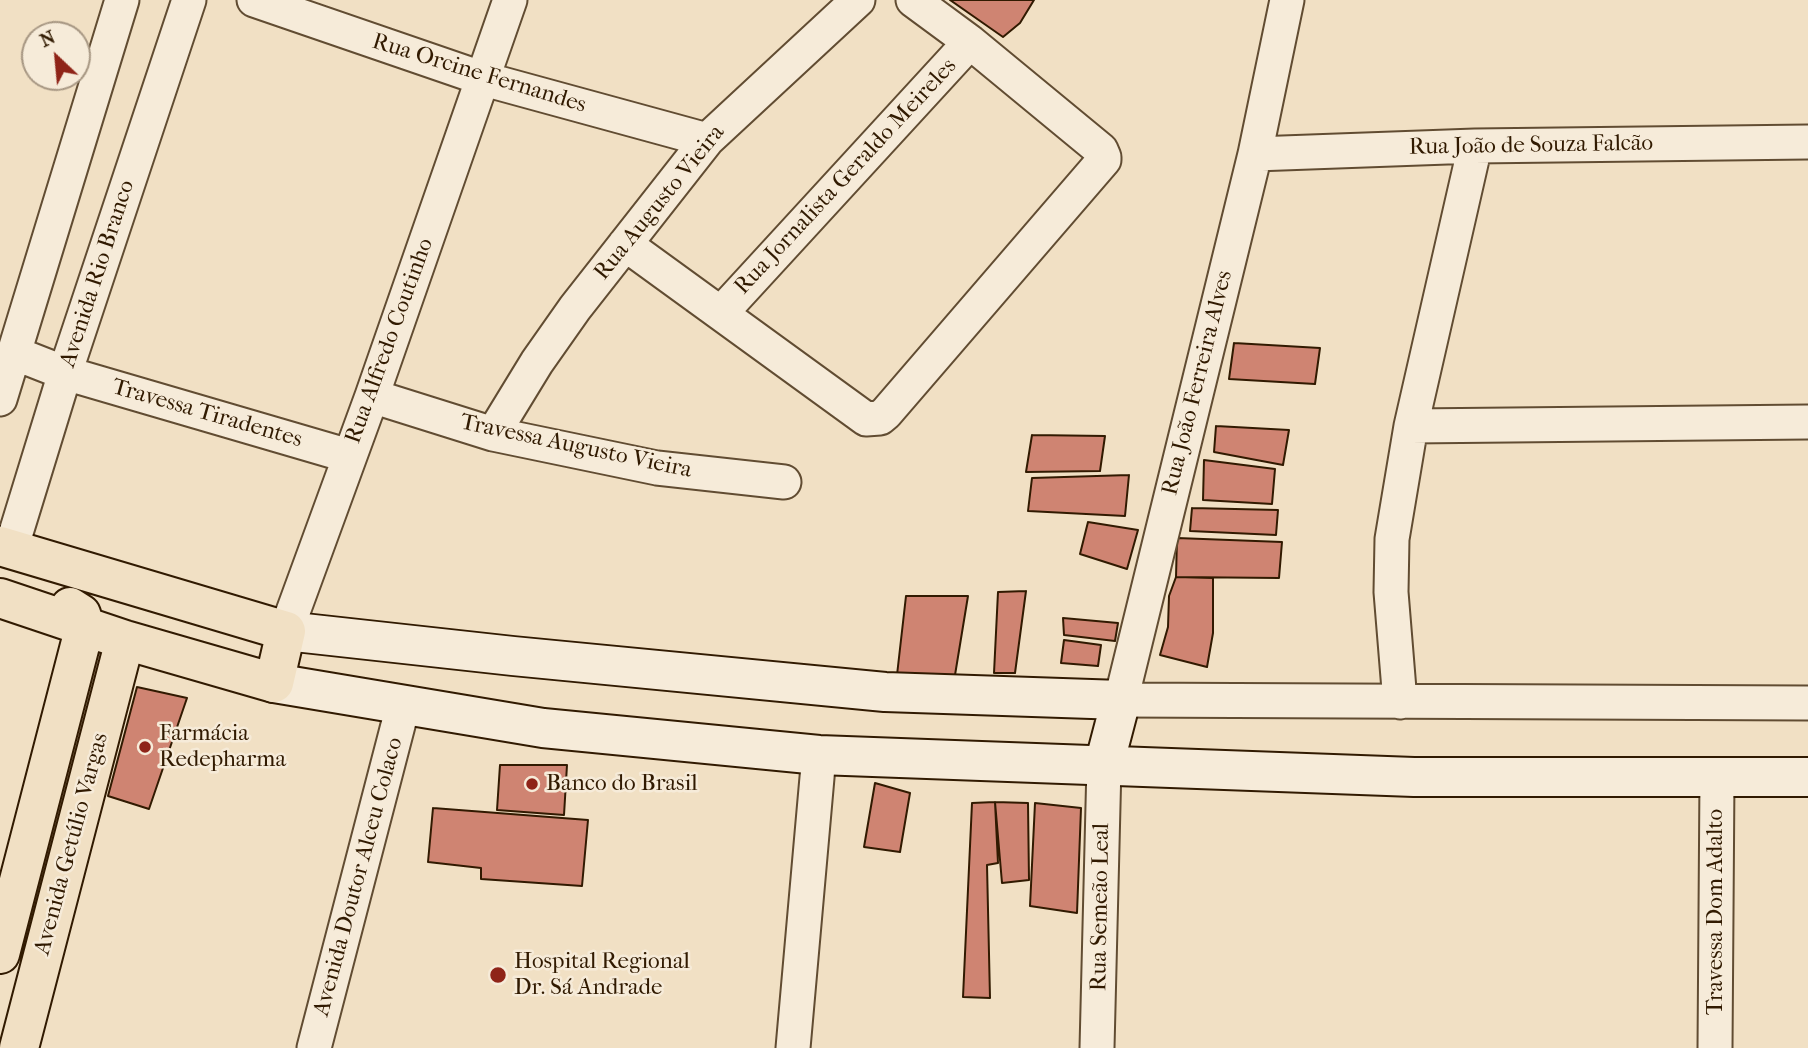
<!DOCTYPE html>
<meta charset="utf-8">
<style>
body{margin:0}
#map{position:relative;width:1808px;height:1048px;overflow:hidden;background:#f1e0c4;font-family:"IM FELL French Canon",serif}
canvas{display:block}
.north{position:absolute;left:21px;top:21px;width:70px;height:70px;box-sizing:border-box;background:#f6ebd9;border:2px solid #a79783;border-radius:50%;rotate:334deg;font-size:19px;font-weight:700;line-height:28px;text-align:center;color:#311a01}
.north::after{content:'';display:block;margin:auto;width:24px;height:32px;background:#8f2418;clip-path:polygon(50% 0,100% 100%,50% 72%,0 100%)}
</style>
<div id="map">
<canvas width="1808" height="1048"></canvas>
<div class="north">N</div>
</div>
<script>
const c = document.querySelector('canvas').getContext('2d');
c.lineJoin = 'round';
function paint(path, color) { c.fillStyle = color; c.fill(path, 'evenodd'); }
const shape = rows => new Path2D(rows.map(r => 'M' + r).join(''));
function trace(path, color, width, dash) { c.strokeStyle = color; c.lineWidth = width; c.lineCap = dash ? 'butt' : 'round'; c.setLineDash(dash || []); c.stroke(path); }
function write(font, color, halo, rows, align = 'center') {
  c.font = font + ' "IM FELL French Canon",serif'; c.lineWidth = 5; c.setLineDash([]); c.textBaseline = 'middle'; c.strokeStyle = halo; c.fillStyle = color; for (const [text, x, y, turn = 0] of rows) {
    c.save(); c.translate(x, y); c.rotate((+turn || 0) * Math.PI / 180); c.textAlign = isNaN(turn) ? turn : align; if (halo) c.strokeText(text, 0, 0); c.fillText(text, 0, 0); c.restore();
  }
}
const building = shape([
 [950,0,1034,0,1020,23,1003,37,950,0],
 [1234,343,1320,348,1315,384,1229,379,1234,343],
 [1216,426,1289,430,1283,465,1214,452,1216,426],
 [1032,435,1105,436,1100,471,1026,472,1032,435],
 [1204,460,1275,469,1272,504,1203,500,1204,460],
 [1129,475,1125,516,1028,511,1032,478,1129,475],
 [1192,508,1278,510,1276,535,1190,531,1192,508],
 [1088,522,1138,530,1127,569,1080,554,1088,522],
 [1177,538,1282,542,1279,578,1176,577,1177,538],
 [1176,577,1213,578,1213,633,1207,667,1160,655,1168,627,1169,596,1176,577],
 [1026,591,1015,673,994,673,998,592,1026,591],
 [906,596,968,596,955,675,897,675,906,596],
 [1063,618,1118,623,1115,641,1064,635,1063,618],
 [1064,640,1101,645,1098,666,1061,663,1064,640],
 [137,687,187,698,149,809,108,796,137,687],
 [500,765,567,765,564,815,497,810,500,765],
 [875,783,910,793,900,852,864,847,875,783],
 [995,802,998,863,987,865,990,998,963,997,972,803,995,802],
 [995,802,1028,803,1029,880,1002,883,995,802],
 [1035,803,1081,808,1077,913,1030,906,1035,803],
 [433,808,588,820,582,886,481,879,481,868,428,862,433,808]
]);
paint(building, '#cf8472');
trace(building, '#311a01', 2);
const minor = shape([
 [254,0,484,79,707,140],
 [1287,0,1255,154,1121,700,1808,703],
 [1255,154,1475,146,1808,142],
 [625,244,866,419,880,418,886,413,1104,160,1104,157,1101,150,970,42,913,0],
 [722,312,970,42],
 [14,353,65,373,349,456],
 [372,396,493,434,657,468,784,482],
 [0,399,122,0],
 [1411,426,1808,422],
 [493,434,537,362,575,308,707,140,858,0],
 [11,549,65,373,189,0],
 [286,631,372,396,510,0],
 [1400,702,1391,592,1392,539,1411,426,1475,146],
 [314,1048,403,706],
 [793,1048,819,755],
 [1097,1048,1104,765],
 [1715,1048,1717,777]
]);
const secondary = shape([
 [286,631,513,656,885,692,1121,700,1104,765],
 [274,683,543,728,819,755,1414,777,1808,777]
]);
const primary = shape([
 [0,546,286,631,274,683,125,640,0,598],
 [0,954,85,626,81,614,70,607],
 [19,1048,125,640]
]);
trace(minor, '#614c32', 37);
trace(secondary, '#311a01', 42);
trace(primary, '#311a01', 42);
trace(minor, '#f6ebd9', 33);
trace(secondary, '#f6ebd9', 38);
trace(primary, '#f1e0c4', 38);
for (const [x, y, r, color] of [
 [145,747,7,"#8f2418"],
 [532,784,7,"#8f2418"],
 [498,975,9,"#8f2418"]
]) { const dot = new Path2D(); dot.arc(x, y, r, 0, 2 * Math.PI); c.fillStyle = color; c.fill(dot); trace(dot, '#f6ebd9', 2.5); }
write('23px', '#311a01', '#f6ebd9', [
 ["Rua Orcine Fernandes",479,74,17],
 ["Rua João de Souza Falcão",1531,146,-1],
 ["Rua Jornalista Geraldo Meireles",846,177,-47],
 ["Rua Augusto Vieira",660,203,-51],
 ["Avenida Rio Branco",98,274,-72],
 ["Rua Alfredo Coutinho",390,341,-70],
 ["Rua João Ferreira Alves",1198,383,-76],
 ["Travessa Tiradentes",207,414,16],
 ["Travessa Augusto Vieira",576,447,12],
 ["Avenida Getúlio Vargas",72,844,-75],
 ["Avenida Doutor Alceu Colaco",359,877,-75],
 ["Rua Semeão Leal",1101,907,-89],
 ["Travessa Dom Adalto",1716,912,-90]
]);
write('23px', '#311a01', '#f6ebd9', [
 ["Farmácia",159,734],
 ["Redepharma",159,760],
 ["Banco do Brasil",546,784],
 ["Hospital Regional",514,962],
 ["Dr. Sá Andrade",514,988]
], 'left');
</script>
